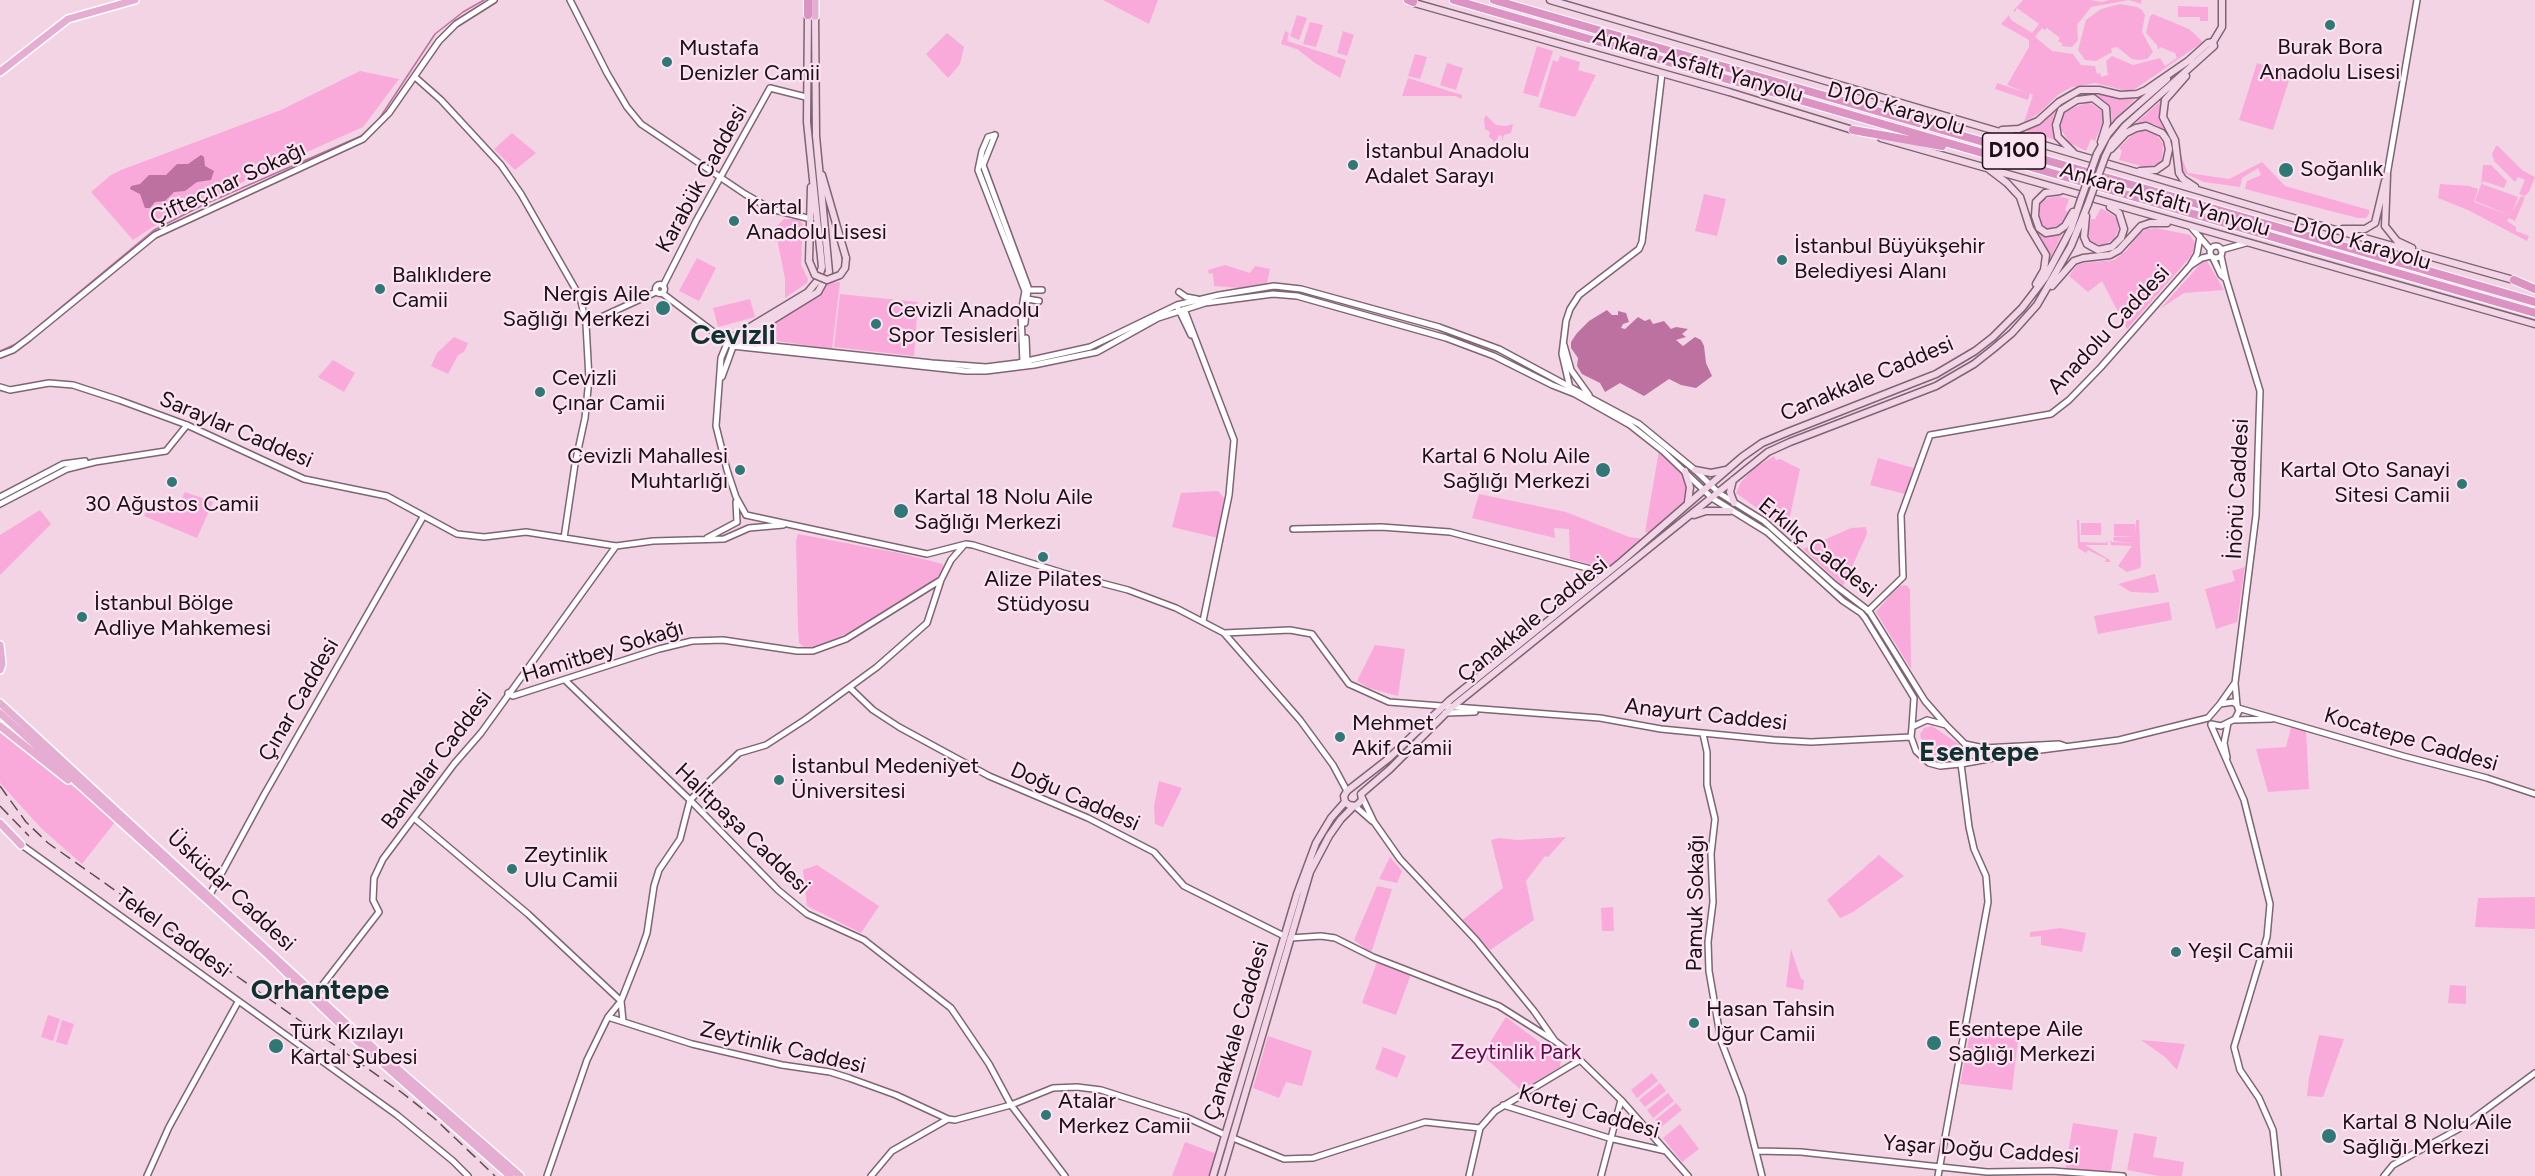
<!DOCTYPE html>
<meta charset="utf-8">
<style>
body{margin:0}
canvas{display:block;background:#f3d4e5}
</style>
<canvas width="2535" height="1176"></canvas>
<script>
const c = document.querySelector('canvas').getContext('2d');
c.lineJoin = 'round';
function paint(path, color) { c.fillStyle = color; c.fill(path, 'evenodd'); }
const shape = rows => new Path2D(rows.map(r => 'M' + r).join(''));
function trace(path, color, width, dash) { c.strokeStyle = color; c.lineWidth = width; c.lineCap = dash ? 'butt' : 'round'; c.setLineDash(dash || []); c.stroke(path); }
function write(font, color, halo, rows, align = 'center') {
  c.font = font + ' Figtree,sans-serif'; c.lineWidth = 4.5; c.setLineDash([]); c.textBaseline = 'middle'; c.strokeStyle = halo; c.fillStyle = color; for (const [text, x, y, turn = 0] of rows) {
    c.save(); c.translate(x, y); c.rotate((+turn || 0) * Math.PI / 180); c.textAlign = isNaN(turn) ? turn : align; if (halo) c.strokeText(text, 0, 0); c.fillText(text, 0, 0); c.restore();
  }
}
paint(shape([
 [1103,0,1158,0,1149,24],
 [2023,0,2090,0,2102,2,2109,0,2141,0,2141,4,2129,0,2091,7,2077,25,2078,40,2072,47,2061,46,2063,44,2058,41,2060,38,2047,28,2045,30,2042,28,2035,37,2052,51,2073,54,2081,65,2095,66,2097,74,2100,73,2101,77,2108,75,2106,61,2112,56,2133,65,2160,58,2165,66,2177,58,2175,53,2160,47,2158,50,2157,45,2146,33,2150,16,2153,14,2189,29,2203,42,2135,89,2127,91,2095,83,2072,87,2059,94,2038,114,2024,122,2033,95,2030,93,2028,100,1995,89,1997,83,2027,93,2007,85,2029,47,2029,40,2001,24,2009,15,2011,20,2032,33,2039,24,2017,8,2015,12,2013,11],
 [2120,4,2137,7,2142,10,2145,15,2142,32,2153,52,2147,59,2138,60,2132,59,2117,47,2111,48,2112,52,2096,61,2085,60,2078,50,2086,20,2101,9],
 [2178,6,2208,7,2208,21,2200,21,2200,17,2178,17],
 [1297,15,1307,18,1299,40,1290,36],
 [1310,22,1323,25,1316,47,1303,44],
 [1285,31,1289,33,1287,41,1346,60,1340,78,1315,63,1297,49,1281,44],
 [1343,31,1354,35,1347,56,1337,53],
 [947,33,964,47,960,64,948,78,926,54],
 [1537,46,1553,51,1538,97,1523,93],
 [1415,54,1427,57,1420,79,1408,76],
 [1560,56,1580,62,1578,70,1596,75,1575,117,1539,107,1553,60,1558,62],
 [1447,63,1463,68,1456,90,1440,85],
 [2257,63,2291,74,2273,130,2239,120],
 [360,71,399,79,363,127,271,168,151,228,133,240,91,192,111,175,121,170,281,110],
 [1408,78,1462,95,1462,99,1455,96,1402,96],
 [2106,94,2124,99,2137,97,2112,122,2111,110,2106,102,2094,95],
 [2162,100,2159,116,2166,132,2155,124,2135,124],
 [2089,102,2102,111,2103,121,2095,141,2091,139,2086,151,2070,143,2060,128,2063,115,2067,110],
 [2053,110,2055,112,2051,126,2056,140,2026,131,2042,122],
 [1486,115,1496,125,1506,126,1513,124,1511,133,1504,135,1502,141,1502,136,1499,135,1494,146,1493,140,1489,137,1490,132,1485,129,1484,119],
 [2145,130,2156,134,2163,144,2162,160,2158,164,2145,167,2119,160,2122,151,2119,148,2133,134],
 [512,133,536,153,515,170,494,149],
 [2496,146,2498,146,2522,170,2535,177,2529,192,2525,196,2519,194,2525,180,2518,177,2515,182,2494,161,2492,154],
 [2181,156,2188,173,2229,179,2262,162,2285,186,2369,210,2369,214,2366,218,2358,218,2245,189,2247,181,2261,175,2258,168,2242,178,2240,187,2204,182,2184,173,2181,168],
 [2483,165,2491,165,2507,181,2504,188,2483,181,2482,184,2518,197,2512,212,2521,196,2525,197,2515,221,2509,218,2507,221,2516,227,2516,231,2529,236,2527,241,2468,210,2438,198,2440,184,2469,186,2478,189,2474,202,2511,216,2475,201,2481,185],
 [1704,194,1726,199,1717,236,1695,231],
 [2058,196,2069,199,2065,210,2068,212,2060,225,2048,229,2041,223,2039,207,2044,199],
 [2101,208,2117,218,2119,228,2114,239,2102,246,2090,241,2088,232,2091,219,2095,219],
 [784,219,798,219,803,224,801,265,808,279,807,283,785,298,785,279,775,228],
 [2156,228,2190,235,2196,245,2191,256,2127,329,2102,281,2088,292,2069,276,2077,265,2084,263,2114,260,2127,250,2138,234,2147,229],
 [2035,229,2046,236,2062,234,2049,261,2042,239],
 [697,258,716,268,699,301,679,291],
 [2203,261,2207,261,2224,290,2184,293,2160,309],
 [1225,265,1250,273,1255,266,1270,269,1267,283,1240,288,1214,286,1213,273,1209,274,1208,270],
 [840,282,832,349,763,339,760,337,761,331,767,325,823,293,827,283],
 [840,294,918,302,914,356,834,347],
 [750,299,755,317,718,327,713,308],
 [454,337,468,343,464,352,458,355,448,374,431,366,437,353],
 [333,360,355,373,344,392,318,377],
 [1659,451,1681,467,1687,485,1686,492,1683,504,1649,533,1645,532],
 [1774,456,1776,460,1780,459,1800,469,1786,535,1769,517,1736,493,1741,482,1754,468],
 [1878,458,1914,468,1905,494,1870,485],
 [1218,491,1224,498,1218,538,1172,527,1181,493],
 [185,492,213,502,197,538,144,516,148,509,162,513,176,511],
 [1479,494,1566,512,1629,537,1644,539,1610,569,1570,559,1569,529,1554,528,1555,538,1472,518],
 [40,510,51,524,0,575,0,535],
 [2077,520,2079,520,2080,542,2106,543,2107,540,2108,545,2085,545,2110,560,2110,562,2105,562,2106,559,2088,550,2086,553,2078,548],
 [2136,520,2139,520,2141,565,2140,568,2127,572,2118,566,2132,546,2111,545,2110,540,2112,542,2134,543,2114,541,2113,537,2136,536,2114,536,2114,524,2135,524,2136,533],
 [2081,523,2101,523,2101,535,2081,535],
 [1866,527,1867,534,1843,586,1803,549,1851,528],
 [798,534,899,553,943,564,943,568,939,577,855,630,818,647,804,647,799,643,798,628,796,541],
 [2245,567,2237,622,2216,629,2205,589,2235,581,2232,571],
 [2155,574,2159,592,2154,593,2131,592,2118,584],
 [1906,585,1910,589,1911,669,1876,612,1898,586],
 [2169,602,2172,620,2098,634,2094,616],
 [1375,645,1405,649,1398,696,1369,688,1357,681],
 [1932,726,1960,745,1960,758,1938,762,1925,754,1920,734,1924,728],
 [2291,727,2306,730,2309,789,2268,792,2256,749,2286,747],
 [0,729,39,762,85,795,115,822,82,864,42,829,0,783],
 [1159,781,1182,788,1163,827,1155,824,1154,806],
 [1566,837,1548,857,1545,856,1526,881,1534,920,1490,950,1461,921,1503,888,1491,840,1499,838,1517,840],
 [1879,855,1904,876,1853,912,1840,918,1827,900],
 [1390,857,1402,871,1397,883,1379,879],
 [817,865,879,906,861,933,807,906,803,870],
 [1377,886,1392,889,1371,953,1354,940],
 [2535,897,2535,929,2475,927,2478,898],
 [1613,907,1614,931,1602,931,1601,908],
 [2061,928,2086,933,2082,952,2041,945,2041,936,2030,937,2030,932],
 [1791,949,1801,979,1804,980,1803,990,1786,987],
 [1377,962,1411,974,1396,1015,1362,1003],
 [2450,985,2466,986,2466,1004,2448,1003],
 [48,1015,60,1019,53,1041,41,1037],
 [1506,1017,1558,1056,1561,1061,1560,1067,1521,1090,1482,1055],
 [62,1020,74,1024,67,1045,56,1042],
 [1971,1028,2019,1031,2012,1090,1960,1084],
 [2319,1035,2344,1039,2323,1097,2307,1096,2309,1078],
 [1268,1036,1312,1051,1302,1086,1286,1082,1279,1098,1253,1088],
 [2141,1040,2185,1044,2177,1070,2165,1057],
 [1383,1047,1406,1056,1397,1078,1375,1069],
 [1652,1073,1658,1081,1637,1098,1631,1090],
 [1660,1083,1666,1091,1645,1107,1639,1100],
 [1668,1093,1674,1101,1653,1118,1647,1110],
 [1676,1103,1682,1110,1661,1127,1655,1120],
 [2073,1123,2118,1130,2111,1171,2065,1170],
 [1680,1124,1699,1149,1682,1162,1663,1138],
 [2134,1133,2157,1137,2153,1157,2184,1162,2182,1176,2159,1176,2127,1170],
 [1185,1142,1217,1154,1211,1176,1172,1176]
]), '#f9aada');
paint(shape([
 [201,155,204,157,205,166,214,171,211,180,197,182,185,191,174,192,165,201,155,202,150,208,145,208,140,194,130,189,131,186,140,184,149,175,166,175,177,164,188,164],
 [1607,310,1612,315,1618,315,1618,311,1626,313,1629,322,1623,324,1621,328,1625,329,1638,317,1645,321,1650,319,1653,324,1664,321,1671,329,1676,327,1688,329,1682,334,1686,337,1676,340,1683,346,1695,337,1701,340,1704,346,1706,363,1712,376,1696,388,1681,385,1669,379,1644,396,1620,383,1605,392,1600,383,1582,374,1577,366,1578,358,1571,348,1571,342,1577,333,1589,321]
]), '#bd71a0');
trace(shape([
 [0,351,18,343,154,230,205,204,361,136,379,119,435,34,463,12,484,0]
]), '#bd71a0', 1.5);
const tertiary = shape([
 [570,0,607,73,627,107,641,124,745,194,771,209,811,219],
 [415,77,441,100,501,165,521,194,580,297,586,324,589,379,585,418,575,464,564,538],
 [995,135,988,137,982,151,978,170,1025,291,1021,313,1023,363],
 [995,135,983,165,1028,287,1025,323],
 [2387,175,2417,0],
 [2191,227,2210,249],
 '2210 252a6 6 0 1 1 12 0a6 6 0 1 1-12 0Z',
 [2221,250,2246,243],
 [2221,256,2226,279,2260,391,2256,515,2235,683,2237,705],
 [2213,258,2221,275,2226,279],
 [2190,266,2202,258,2211,256],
 '655.5 289a4.5 4.5 0 1 1 9 0a4.5 4.5 0 1 1-9 0Z',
 [663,286,696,221,770,88,806,97],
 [1028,290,1042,290],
 [1179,292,1186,297,1197,299],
 [662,293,732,346,966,371,986,371,1034,365,1097,352,1158,318,1180,311,1205,303,1273,294,1297,296,1446,338,1494,356,1552,385,1575,394,1630,425,1663,451,1712,498,1767,532,1843,601,1861,613,1865,618,1914,698,1912,727],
 [1027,299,1039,301],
 [1178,308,1191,335],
 [1184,309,1234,440,1229,495,1203,621],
 [586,324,656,292],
 [719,335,737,342,763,345,932,363,986,367,1018,363,1090,347,1177,305,1219,295,1274,286,1301,289,1439,327,1499,349,1639,424,1695,470,1719,493,1764,521,1835,585,1869,611,1925,701,1946,725],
 [1026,338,1027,362],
 [728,341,721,358,716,426,727,470,736,497,746,515],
 [1564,345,1571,370,1589,395],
 [0,355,13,350,29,338,155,235,363,139,389,113,439,41,456,24,494,0],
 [722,377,734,344],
 [0,387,10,390,49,383,73,385,119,400,187,425,304,479,387,496,457,534,484,537,526,532,616,546,653,541,724,539,749,528,783,525],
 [1570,388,1562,354,1566,321,1570,309,1579,295,1639,249,1642,242,1662,73],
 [0,497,63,464,85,461],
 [736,502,737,522],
 [0,504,67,469,95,462,166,451,187,425],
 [746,515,927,554,966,544,973,545,1063,573,1128,590,1176,608,1224,633,1290,630,1312,634,1349,684,1389,702,1600,718,1661,729,1774,740,1811,742,1911,737],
 [1293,529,1381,527,1450,532,1606,573],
 [707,538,737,522],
 [1868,611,1903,577,1901,515,1930,435,2051,414,2069,400,2101,367,2190,266,2197,254,2200,237],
 [1224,633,1300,720,1333,765,1347,791],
 [566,681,690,800,778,890,807,914,864,940,951,1008,989,1064,1011,1105,1065,1176],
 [850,688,873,710,899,727,989,776,1088,818,1154,852,1184,886,1284,936],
 [508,693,513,696,659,649,692,641,723,640,797,651,813,651,846,639,939,581],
 [2220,704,2234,684],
 [2238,708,2403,756,2487,778,2535,794],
 [1445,713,1475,712],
 [2234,720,2272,719],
 [2211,725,2244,800,2270,904,2267,937,2234,1047,2240,1070,2259,1098,2273,1130,2278,1176],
 [1703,734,1707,752,1707,785,1715,819,1711,854,1713,902,1708,942,1709,971,1721,1041,1742,1096,1762,1176],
 [1965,744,1984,748,2059,744,2065,746],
 [2227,757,2224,743,2228,723],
 [1961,764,1966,751,1965,744,1946,725,1927,720,1912,727,1911,737,1916,751,1929,763,1940,766,1961,764,1983,760,2017,753,2119,740,2208,718,2220,704,2233,702,2237,705,2239,711,2235,719,2221,726,2211,724],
 [1362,797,1374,822,1400,859,1476,940,1534,1011,1555,1041,1580,1060,1621,1100,1688,1176],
 [1355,806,1372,821],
 [414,818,528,914,621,1001],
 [19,843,397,1115,453,1161,468,1176],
 [207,900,264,795,423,517],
 [1290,938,1321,936,1335,938,1373,957,1499,1006,1553,1040],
 [314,996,379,912,373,900,374,878,383,859,454,764,481,733,616,546],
 [621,1001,623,1021],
 [608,1017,692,1044,782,1065,830,1072,849,1078,896,1095,948,1119],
 [1503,1105,1609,1138,1666,1151],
 [1233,1138,1284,1159,1313,1158,1425,1122,1480,1128],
 [1757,1151,1801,1152,1987,1172,2052,1171,2123,1176],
 [147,1176,169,1127,238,1002],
 [547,1176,587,1060,608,1017,621,1001,640,953,647,933,654,886,659,870,680,839,690,800,739,753,766,745,806,719,877,667,927,623,941,580,951,560,964,545],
 [871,1176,892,1151,948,1119,955,1120,1011,1105,1053,1088,1077,1087,1101,1090,1186,1117,1225,1135],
 [1469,1176,1480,1128,1495,1111,1580,1060],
 [1601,1176,1621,1100],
 [1938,1176,1988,902,1986,876,1974,849,1969,827,1961,764],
 [2384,1176,2393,1165,2462,1127,2535,1073]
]);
const secondary = shape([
 [1550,0,2272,212,2517,281],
 [1411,2,1729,92,1856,131],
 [2188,61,2208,43,2213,42],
 [2186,76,2165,100,2163,117,2175,140,2179,173,2183,179,2195,187],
 [2002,130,2019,129,2038,121,2059,102,2080,90,2099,90,2120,95,2137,94,2146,90,2191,59],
 [1881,138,2535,324],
 [2111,149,2126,133,2136,128,2146,126,2162,133,2167,140,2169,149,2166,163,2156,170,2140,171],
 [2073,152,2058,137,2056,125,2061,110,2077,100,2093,98,2106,108,2107,123,2101,142],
 [2097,154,2108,134,2119,121,2167,79],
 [2105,157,2112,142,2125,126,2214,46,2213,42,2222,27,2222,0],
 [1990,170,2007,183,2020,197,2030,228,2046,255,2044,270,2036,284],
 [822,175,846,258],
 [2387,175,2385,226,2397,241,2412,248],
 [2060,191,2045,193,2036,202,2035,216,2039,228,2046,233,2058,231,2065,226,2073,212],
 [2086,216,2084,237,2087,244,2098,250,2112,247,2121,238,2124,229,2119,213,2110,207],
 [2343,229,2365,229,2375,223,2385,181],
 [809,261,811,187],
 [2052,286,2074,261,2083,258,2110,255,2119,250,2141,226,2150,223,2167,223],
 [752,331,755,344],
 [730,339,808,292,818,280,822,267,807,122,808,15],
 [737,342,818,292,829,272,816,136,815,13],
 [1695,470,1711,473,1726,470],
 [1685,471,1690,487,1688,502],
 [1733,480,1730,492,1734,503],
 [1694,515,1706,511,1730,511],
 [1361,794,1362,800,1356,806,1349,805,1345,802,1344,796,1347,791,1388,759,1450,700,1621,562,1742,457,1762,443,1788,432,1936,374,1975,351,1993,337,2022,308,2045,278,2071,229,2080,202],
 [1361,794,1390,769,1451,708,1768,452,1790,442,1936,386,1974,364,1993,349,2012,333,2037,305,2071,246,2088,204],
 [1213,1176,1297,894,1316,843,1331,818,1345,802],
 [1221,1176,1310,872,1329,836,1341,819,1353,807]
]);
const primary = shape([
 [815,0,815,16],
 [0,72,68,19,135,0],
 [0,645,2,664,0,670],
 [0,703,360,1036,520,1176],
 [0,713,268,955,357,1041,510,1176],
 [0,726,68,780],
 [0,823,21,845]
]);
const trunk = shape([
 [808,0,808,15],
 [1408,0,1413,2],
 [1454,0,2535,313],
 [1494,0,2535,302],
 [1853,130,1942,146],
 [2514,280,2535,289]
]);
trace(tertiary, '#7f6474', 8);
trace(secondary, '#7f6474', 9);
trace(primary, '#fff', 10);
trace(trunk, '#fff', 10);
trace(tertiary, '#fff', 5);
trace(secondary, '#f2d6e8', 6);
trace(primary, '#e5add1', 7);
trace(trunk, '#dc92c2', 8);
trace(shape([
 [0,786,26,822,48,843,401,1092,434,1118,495,1176],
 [0,806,29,836]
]), '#5c4b54', 1.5, [12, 6]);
const secondaryBridge = shape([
 [2080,202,2097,154],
 [2088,204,2105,157],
 [809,261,815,275,827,280,840,275,845,268,846,258]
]);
trace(secondaryBridge, '#7f6474', 9, []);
trace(secondaryBridge, '#f2d6e8', 6);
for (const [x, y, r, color] of [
 [2330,25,6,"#2f7876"],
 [667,62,6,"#2f7876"],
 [1353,165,6,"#2f7876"],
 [2286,170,8,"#2f7876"],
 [734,221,6,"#2f7876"],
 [1782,260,6,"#2f7876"],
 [380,289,6,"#2f7876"],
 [663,308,8,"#2f7876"],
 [876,324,6,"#2f7876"],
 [540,392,6,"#2f7876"],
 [740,470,6,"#2f7876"],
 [1603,470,8,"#2f7876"],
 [172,482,6,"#2f7876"],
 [2462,484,6,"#2f7876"],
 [901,511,8,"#2f7876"],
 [1043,557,6,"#2f7876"],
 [82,617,6,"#2f7876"],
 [1340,737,6,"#2f7876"],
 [779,780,6,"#2f7876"],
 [512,869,6,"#2f7876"],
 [2176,952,6,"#2f7876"],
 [1694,1023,6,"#2f7876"],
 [1934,1043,8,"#2f7876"],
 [276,1046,8,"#2f7876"],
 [1046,1115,6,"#2f7876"],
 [2329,1136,8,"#2f7876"]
]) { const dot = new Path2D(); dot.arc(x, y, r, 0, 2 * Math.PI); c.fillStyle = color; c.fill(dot); trace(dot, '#fce3f1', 2); }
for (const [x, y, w] of [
 [2014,151,63]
]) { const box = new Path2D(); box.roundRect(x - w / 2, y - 18, w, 36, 4.5); c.fillStyle = '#fce3f1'; c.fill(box); trace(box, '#1b1016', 1.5); }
write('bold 21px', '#1b1016', null, [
 ["D100",2014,151]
]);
write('22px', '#1b1016', '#fce3f1', [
 ["Burak Bora",2330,48,"center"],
 ["Anadolu Lisesi",2330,73,"center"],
 ["Mustafa",679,49],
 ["Denizler Camii",679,74],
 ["İstanbul Anadolu",1365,152],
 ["Adalet Sarayı",1365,177],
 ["Soğanlık",2300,170],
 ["Kartal",746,208],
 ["Anadolu Lisesi",746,233],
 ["İstanbul Büyükşehir",1794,247],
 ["Belediyesi Alanı",1794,272],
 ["Balıklıdere",392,276],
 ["Camii",392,301],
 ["Nergis Aile",650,295,"right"],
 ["Sağlığı Merkezi",650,320,"right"],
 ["Cevizli Anadolu",888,311],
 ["Spor Tesisleri",888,336],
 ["Cevizli",552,379],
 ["Çınar Camii",552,404],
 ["Cevizli Mahallesi",728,457,"right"],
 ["Muhtarlığı",728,482,"right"],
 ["Kartal 6 Nolu Aile",1590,457,"right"],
 ["Sağlığı Merkezi",1590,482,"right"],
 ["Kartal Oto Sanayi",2450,471,"right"],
 ["Sitesi Camii",2450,496,"right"],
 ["Kartal 18 Nolu Aile",914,498],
 ["Sağlığı Merkezi",914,523],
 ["30 Ağustos Camii",172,505,"center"],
 ["Alize Pilates",1043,580,"center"],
 ["Stüdyosu",1043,605,"center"],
 ["İstanbul Bölge",94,604],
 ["Adliye Mahkemesi",94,629],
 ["Mehmet",1352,724],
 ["Akif Camii",1352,749],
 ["İstanbul Medeniyet",791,767],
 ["Üniversitesi",791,792],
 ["Zeytinlik",524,856],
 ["Ulu Camii",524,881],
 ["Yeşil Camii",2188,952],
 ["Hasan Tahsin",1706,1010],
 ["Uğur Camii",1706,1035],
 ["Esentepe Aile",1948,1030],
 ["Sağlığı Merkezi",1948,1055],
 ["Türk Kızılayı",290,1033],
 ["Kartal Şubesi",290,1058],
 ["Atalar",1058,1102],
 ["Merkez Camii",1058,1127],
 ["Kartal 8 Nolu Aile",2342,1123],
 ["Sağlığı Merkezi",2342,1148]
], 'left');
write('22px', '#1b1016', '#fce3f1', [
 ["Ankara Asfaltı Yanyolu",1698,66,16],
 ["D100 Karayolu",1896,109,16],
 ["Karabük Caddesi",702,179,-61],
 ["Çifteçınar Sokağı",228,184,-25],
 ["Ankara Asfaltı Yanyolu",2165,200,16],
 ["D100 Karayolu",2362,244,16],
 ["Anadolu Caddesi",2109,330,-47],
 ["Canakkale Caddesi",1867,379,-23],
 ["Saraylar Caddesi",236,430,23],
 ["İnönü Caddesi",2238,489,-87],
 ["Erkılıç Caddesi",1817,548,39],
 ["Çanakkale Caddesi",1533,620,-39],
 ["Hamitbey Sokağı",603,652,-17],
 ["Çınar Caddesi",299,700,-60],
 ["Anayurt Caddesi",1706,715,6],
 ["Kocatepe Caddesi",2411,740,16],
 ["Bankalar Caddesi",437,760,-53],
 ["Doğu Caddesi",1075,797,24],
 ["Halitpaşa Caddesi",742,829,44],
 ["Üsküdar Caddesi",231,891,43],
 ["Pamuk Sokağı",1696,903,-89],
 ["Tekel Caddesi",173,933,36],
 ["Çanakkale Caddesi",1237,1031,-74],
 ["Zeytinlik Caddesi",783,1048,13],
 ["Kortej Caddesi",1589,1112,16],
 ["Yaşar Doğu Caddesi",1981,1150,4]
]);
write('22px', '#67074e', '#fce3f1', [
 ["Zeytinlik Park",1516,1053]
]);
write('bold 28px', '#0f3231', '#fce3f1', [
 ["Cevizli",733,336],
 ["Esentepe",1979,753],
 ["Orhantepe",320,991]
]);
</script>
